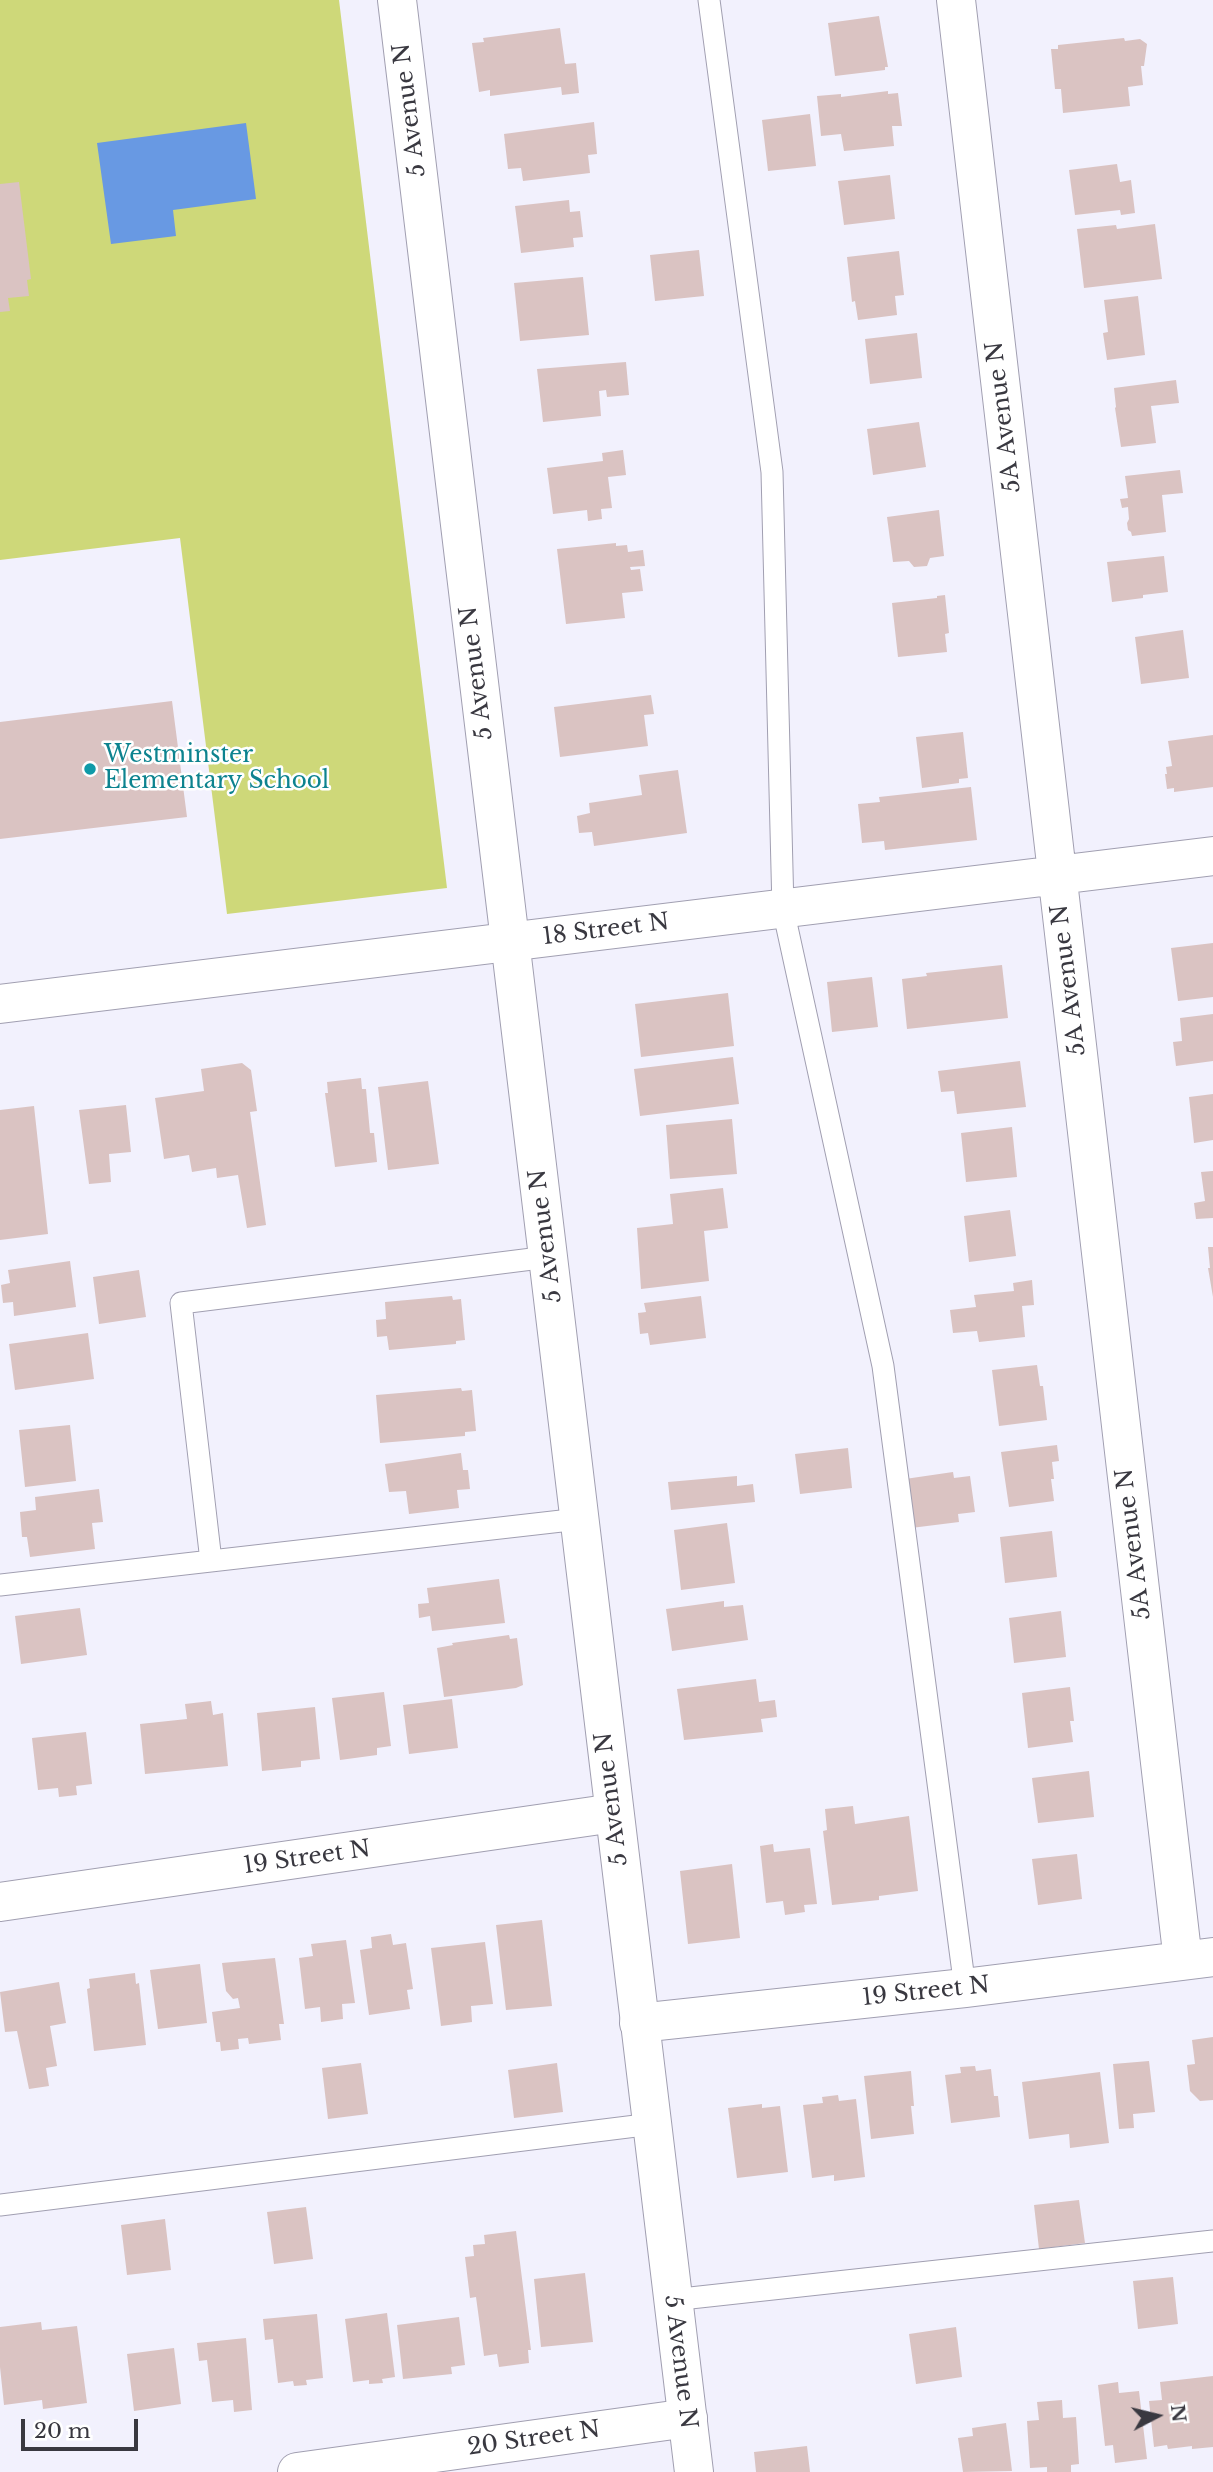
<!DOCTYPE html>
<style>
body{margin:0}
#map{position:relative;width:1213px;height:2472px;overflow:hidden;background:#f2f1fd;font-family:"Libre Baskerville",serif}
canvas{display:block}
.north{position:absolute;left:1122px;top:2381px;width:70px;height:70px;-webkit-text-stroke:5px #fff;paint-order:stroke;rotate:83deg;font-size:19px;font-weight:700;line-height:28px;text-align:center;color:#393840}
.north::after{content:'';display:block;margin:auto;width:24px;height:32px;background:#393840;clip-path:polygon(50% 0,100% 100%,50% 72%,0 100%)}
.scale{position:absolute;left:21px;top:2419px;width:117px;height:32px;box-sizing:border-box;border:4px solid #393840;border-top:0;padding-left:9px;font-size:21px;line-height:24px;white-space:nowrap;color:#393840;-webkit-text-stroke:5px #fff;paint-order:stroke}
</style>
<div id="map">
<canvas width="1213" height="2472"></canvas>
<div class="north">N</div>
<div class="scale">20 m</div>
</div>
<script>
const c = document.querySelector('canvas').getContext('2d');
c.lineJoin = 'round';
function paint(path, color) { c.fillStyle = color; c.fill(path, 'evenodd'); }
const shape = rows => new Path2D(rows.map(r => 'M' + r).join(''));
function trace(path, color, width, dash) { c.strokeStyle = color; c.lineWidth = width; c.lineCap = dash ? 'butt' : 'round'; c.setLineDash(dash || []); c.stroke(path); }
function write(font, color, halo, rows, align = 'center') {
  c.font = font + ' "Libre Baskerville",serif'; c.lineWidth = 5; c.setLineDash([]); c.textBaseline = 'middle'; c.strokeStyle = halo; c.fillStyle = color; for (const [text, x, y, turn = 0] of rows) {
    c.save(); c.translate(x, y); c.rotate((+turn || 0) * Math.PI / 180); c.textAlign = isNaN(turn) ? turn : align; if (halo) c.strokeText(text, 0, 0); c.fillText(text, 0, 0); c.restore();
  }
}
paint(shape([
 [0,0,339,0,447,888,227,914,180,538,0,560]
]), '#ced879');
paint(shape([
 [246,123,256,199,173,210,176,236,111,244,97,143]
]), '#6899e3');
paint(shape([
 [879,16,888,67,885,67,885,70,835,76,828,23],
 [560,28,565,64,576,63,579,93,562,95,561,87,490,96,490,90,479,92,472,43,484,42,483,38],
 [1124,38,1125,41,1140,39,1147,44,1144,66,1141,66,1143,85,1128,87,1130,106,1063,113,1061,89,1055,89,1051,49,1058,49,1058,45],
 [888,91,888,94,898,93,902,126,892,126,894,146,844,151,841,134,821,136,817,96,841,94,841,97],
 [810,114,816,166,768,171,762,120],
 [594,122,597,154,588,155,590,173,523,181,521,168,508,169,504,134],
 [1117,164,1120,182,1131,180,1135,213,1121,215,1120,210,1075,215,1069,170],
 [890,175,895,219,844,225,838,181],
 [19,182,31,279,27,280,29,296,8,298,10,311,0,312,0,184],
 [569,200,570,212,580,211,583,237,573,238,574,247,521,253,515,206],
 [1155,224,1162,279,1084,288,1077,229,1116,225,1117,229],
 [699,250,704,296,655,301,650,255],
 [899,251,904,295,895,296,897,315,858,320,855,301,852,302,847,257],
 [583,277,589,335,520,341,514,283],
 [1138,296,1145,355,1107,360,1103,333,1108,332,1104,300],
 [917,333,922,378,870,384,865,339],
 [626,362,629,395,607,397,606,390,599,391,601,416,543,422,537,369],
 [1176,380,1179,403,1151,406,1156,443,1121,447,1115,408,1116,407,1114,388],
 [919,422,926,467,873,475,867,429],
 [623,450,626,475,608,477,612,508,601,509,602,519,588,521,587,510,553,514,547,468,603,461,602,453],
 [1180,470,1183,493,1162,495,1166,532,1132,536,1131,532,1128,530,1127,523,1129,519,1128,507,1122,508,1120,499,1128,498,1125,476],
 [939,510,944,556,930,558,927,566,914,567,909,561,893,562,887,517],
 [616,543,616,546,627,545,628,552,643,550,645,566,630,567,631,570,640,569,643,591,622,593,625,618,566,624,557,549],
 [1164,556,1168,592,1143,595,1143,598,1112,602,1107,562],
 [945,595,949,633,945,634,947,652,898,657,892,603,937,598,937,596],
 [1183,630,1189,678,1141,684,1135,637],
 [651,695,654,714,644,715,648,746,560,757,554,707],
 [172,701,187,817,0,839,0,722],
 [963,732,968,778,959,779,959,783,922,788,916,737],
 [1213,735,1213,787,1174,792,1174,788,1167,789,1165,774,1167,774,1166,767,1172,766,1168,741],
 [678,770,687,833,594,846,592,832,579,833,577,816,590,813,589,803,642,795,639,775],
 [971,787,977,840,885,850,884,841,862,843,858,804,880,802,879,797],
 [1213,943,1213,997,1178,1001,1171,948],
 [1002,965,1008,1018,907,1029,902,979,927,976,926,973],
 [872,977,878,1027,832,1032,827,982],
 [728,993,734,1046,641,1057,635,1004],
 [1213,1014,1213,1061,1176,1066,1173,1042,1182,1041,1180,1018],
 [733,1057,739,1104,640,1116,634,1069],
 [1020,1061,1026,1107,957,1114,954,1091,941,1092,938,1071],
 [242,1063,251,1070,257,1111,250,1112,266,1225,247,1228,238,1175,217,1178,216,1168,192,1172,189,1155,164,1159,155,1098,204,1091,201,1069],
 [361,1078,362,1089,366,1089,370,1133,374,1133,377,1162,335,1167,325,1093,328,1093,327,1082],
 [428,1081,439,1164,388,1170,378,1087],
 [1213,1094,1213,1140,1194,1143,1189,1097],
 [126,1105,131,1152,109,1154,111,1182,89,1184,79,1110],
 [34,1106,48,1234,0,1240,0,1110],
 [732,1119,737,1174,670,1179,666,1125],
 [1012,1127,1017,1177,966,1182,961,1133],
 [1213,1171,1213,1218,1196,1219,1194,1203,1205,1201,1201,1172],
 [723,1188,728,1228,704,1231,709,1281,641,1289,637,1228,673,1224,670,1194],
 [1010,1210,1016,1256,969,1262,964,1216],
 [1208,1247,1213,1247,1213,1297,1208,1268,1210,1268],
 [70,1261,76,1307,14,1316,13,1302,3,1303,1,1285,10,1283,8,1270],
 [139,1270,146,1317,99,1324,93,1277],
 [1032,1280,1034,1305,1022,1306,1025,1337,979,1342,977,1331,953,1333,950,1310,976,1307,974,1295,1014,1291,1013,1283],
 [452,1296,453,1300,461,1299,465,1340,456,1341,456,1344,389,1350,387,1336,377,1337,376,1320,386,1319,385,1302],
 [701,1296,706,1338,650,1345,648,1333,640,1334,638,1313,646,1312,644,1303],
 [88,1333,94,1379,15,1390,9,1344],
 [1037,1365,1040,1386,1043,1386,1047,1420,999,1426,992,1370],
 [461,1388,462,1391,472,1390,476,1431,465,1432,465,1436,380,1443,376,1395],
 [70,1425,76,1481,25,1487,19,1430],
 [1057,1445,1059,1461,1052,1462,1054,1479,1051,1479,1054,1501,1009,1507,1001,1452],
 [848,1448,852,1488,800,1494,795,1454],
 [461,1453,463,1470,468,1470,470,1489,457,1490,459,1508,409,1514,406,1491,389,1492,385,1464],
 [953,1472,954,1478,970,1476,975,1512,958,1514,959,1522,911,1528,905,1479],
 [737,1476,737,1486,753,1484,755,1502,671,1510,668,1482],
 [99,1489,103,1522,92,1523,95,1549,30,1557,27,1537,22,1537,20,1512,36,1510,35,1497],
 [727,1523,735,1583,681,1590,674,1530],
 [1052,1531,1057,1577,1005,1583,1000,1537],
 [499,1579,505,1623,432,1631,430,1616,419,1618,418,1604,429,1603,427,1588],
 [724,1601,724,1607,743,1605,748,1640,672,1651,666,1609],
 [80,1608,87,1655,21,1664,15,1616],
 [1061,1611,1066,1657,1014,1663,1009,1618],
 [509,1635,510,1639,517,1638,523,1685,516,1688,444,1697,437,1648,453,1645,452,1643],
 [756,1679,759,1702,775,1700,777,1717,761,1719,763,1732,684,1740,677,1689],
 [1070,1687,1074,1721,1070,1721,1073,1742,1028,1748,1022,1693],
 [384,1692,391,1746,377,1748,377,1755,340,1760,332,1698],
 [452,1699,458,1748,409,1754,403,1705],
 [211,1701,213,1715,223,1713,228,1766,145,1774,140,1724,187,1719,185,1704],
 [315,1707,320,1759,301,1761,301,1767,262,1771,257,1713],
 [86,1732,92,1784,76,1786,77,1795,59,1797,58,1788,38,1790,32,1738],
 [1089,1771,1094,1817,1038,1823,1032,1778],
 [853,1806,855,1824,909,1816,918,1891,879,1896,879,1900,832,1905,823,1831,827,1830,825,1809],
 [773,1844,774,1852,810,1848,817,1904,804,1905,805,1912,785,1915,783,1901,766,1903,760,1846],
 [1077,1854,1082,1899,1038,1905,1032,1859],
 [732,1864,740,1938,688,1944,680,1871],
 [542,1920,552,2006,506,2010,496,1925],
 [391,1934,393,1945,406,1943,413,1989,407,1990,410,2009,369,2015,360,1950,372,1948,371,1937],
 [346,1940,355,2003,342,2004,343,2019,321,2022,320,2007,305,2009,299,1958,313,1956,311,1944],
 [485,1942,493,2004,471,2006,472,2022,441,2026,431,1948],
 [275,1958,284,2024,279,2024,281,2040,249,2044,248,2038,238,2039,239,2049,221,2051,220,2042,216,2042,212,2012,240,2008,238,1998,233,1999,226,1991,222,1963],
 [200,1964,207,2023,158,2029,150,1970],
 [135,1973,136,1984,139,1983,146,2045,94,2051,87,1989,90,1988,89,1979],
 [59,1982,66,2023,50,2026,57,2066,46,2068,49,2086,29,2089,17,2031,5,2032,0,1992],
 [1213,2037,1213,2100,1200,2101,1190,2091,1187,2065,1195,2064,1192,2040],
 [1149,2061,1155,2112,1133,2114,1134,2128,1119,2129,1113,2064],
 [361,2063,368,2114,328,2119,322,2068],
 [557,2063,563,2112,514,2118,508,2070],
 [975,2066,976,2071,991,2069,994,2096,998,2096,1000,2117,951,2123,945,2075,961,2073,960,2067],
 [911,2071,914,2106,911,2106,914,2134,871,2139,864,2076],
 [1100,2072,1109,2143,1070,2148,1069,2134,1029,2139,1022,2082],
 [838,2095,839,2101,856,2099,865,2177,834,2181,834,2175,812,2178,803,2105,823,2103,822,2097],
 [762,2104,762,2108,780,2106,788,2172,737,2178,728,2108],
 [1079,2200,1085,2243,1039,2249,1034,2205],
 [306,2207,313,2259,274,2264,267,2212],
 [165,2219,171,2270,127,2275,121,2225],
 [516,2231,531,2350,528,2350,529,2363,499,2367,497,2354,484,2356,476,2297,470,2298,465,2257,474,2256,473,2245,485,2244,484,2235],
 [585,2273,593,2342,541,2347,534,2279],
 [1173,2277,1178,2324,1138,2329,1133,2281],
 [387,2313,395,2377,382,2379,383,2383,369,2384,369,2380,353,2382,345,2319],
 [317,2314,323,2378,306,2380,307,2385,294,2386,293,2381,278,2383,273,2339,265,2340,263,2319],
 [459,2317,465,2365,451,2367,452,2374,403,2379,397,2325],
 [41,2322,42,2330,77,2326,87,2403,43,2409,42,2400,4,2405,0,2367,0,2327],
 [956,2327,962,2377,916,2384,909,2334],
 [246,2338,252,2410,234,2412,233,2400,212,2402,207,2360,199,2361,197,2343],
 [174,2348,181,2404,134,2411,127,2354],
 [1213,2376,1213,2447,1192,2449,1192,2446,1168,2449,1167,2445,1154,2447,1149,2401,1162,2400,1160,2382],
 [1118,2382,1119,2393,1139,2391,1147,2459,1115,2463,1113,2445,1105,2446,1098,2385],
 [1062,2400,1063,2418,1076,2417,1079,2464,1071,2465,1071,2472,1047,2472,1047,2467,1030,2468,1027,2421,1039,2420,1037,2402],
 [1006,2423,1012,2471,963,2472,958,2438,973,2436,972,2428],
 [807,2446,810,2472,756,2472,754,2452]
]), '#dac3c2');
const service = shape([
 [709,0,772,472,783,909,883,1366,965,1988],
 [211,1561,181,1303,548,1257],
 [0,1585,579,1519],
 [0,2205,652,2124],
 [672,2300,1213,2241]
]);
const minor = shape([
 [956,0,1183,1961],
 [0,1004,1213,856],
 [0,1902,614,1813],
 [639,2023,965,1988,1213,1957],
 [297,2472,688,2418]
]);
const secondary = shape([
 [397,0,694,2472]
]);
trace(service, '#a19fb1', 23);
trace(minor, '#a19fb1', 40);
trace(secondary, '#a19fb1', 40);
trace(service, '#fff', 21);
trace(minor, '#fff', 38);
trace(secondary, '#fff', 38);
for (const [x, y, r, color] of [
 [90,769,7,"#0f9aa8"]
]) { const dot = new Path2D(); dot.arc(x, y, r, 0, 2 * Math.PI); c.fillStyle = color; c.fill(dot); trace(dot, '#fff', 2.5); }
write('23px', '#393840', '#fff', [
 ["5 Avenue N",410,110,-97],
 ["5A Avenue N",1004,417,-97],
 ["5 Avenue N",477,673,-97],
 ["18 Street N",606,930,-7],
 ["5A Avenue N",1069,980,-97],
 ["5 Avenue N",546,1236,-97],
 ["5A Avenue N",1134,1544,-97],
 ["5 Avenue N",612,1799,-97],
 ["19 Street N",307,1858,-8],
 ["19 Street N",926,1992,-6],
 ["5 Avenue N",680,2362,83],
 ["20 Street N",534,2439,-8]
]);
write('23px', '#0d838f', '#fff', [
 ["Westminster",104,756],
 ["Elementary School",104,782]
], 'left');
</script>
